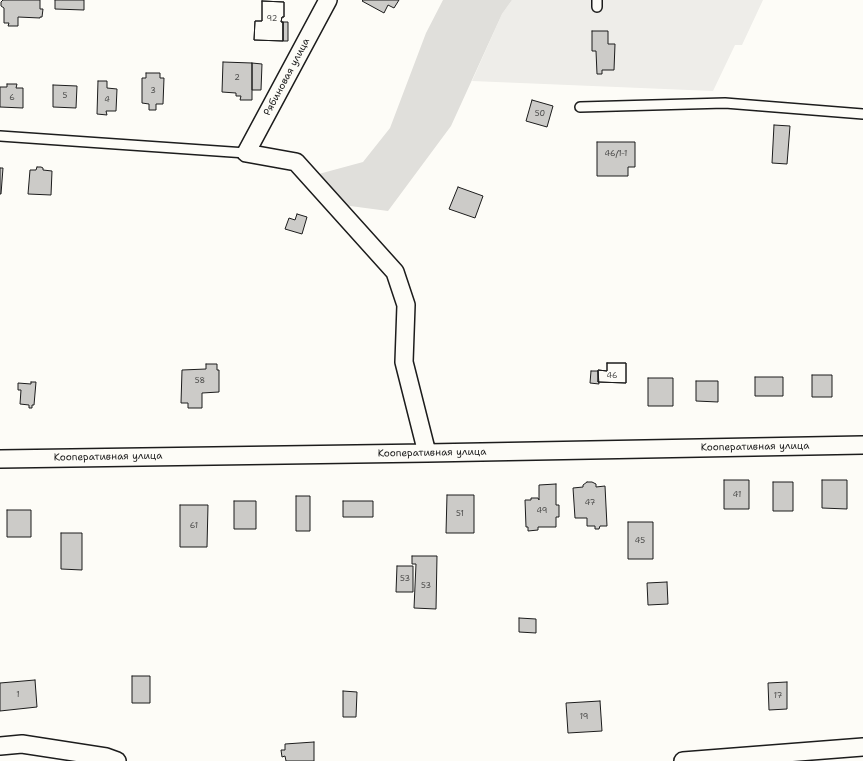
<!DOCTYPE html>
<meta charset="utf-8">
<style>
body{margin:0}
canvas{display:block;background:#fdfcf7}
</style>
<canvas width="863" height="761"></canvas>
<script>
const c = document.querySelector('canvas').getContext('2d');
c.lineJoin = 'round';
function paint(path, color) { c.fillStyle = color; c.fill(path, 'evenodd'); }
const shape = rows => new Path2D(rows.map(r => 'M' + r).join(''));
function trace(path, color, width, dash) { c.strokeStyle = color; c.lineWidth = width; c.lineCap = dash ? 'butt' : 'round'; c.setLineDash(dash || []); c.stroke(path); }
function write(font, color, halo, rows, align = 'center') {
  c.font = font + ' "Shantell Sans",sans-serif'; c.lineWidth = 3.5; c.setLineDash([]); c.textBaseline = 'middle'; c.strokeStyle = halo; c.fillStyle = color; for (const [text, x, y, turn = 0] of rows) {
    c.save(); c.translate(x, y); c.rotate((+turn || 0) * Math.PI / 180); c.textAlign = isNaN(turn) ? turn : align; if (halo) c.strokeText(text, 0, 0); c.fillText(text, 0, 0); c.restore();
  }
}
paint(shape([
 [512,0,763,0,742,45,735,45,713,91,472,81,502,14]
]), '#eeede9');
paint(shape([
 [443,0,512,0,502,14,451,126,388,211,335,204,315,175,363,162,390,128,426,33]
]), '#e0dfdb');
const building = shape([
 [3,0,40,0,40,9,43,9,42,17,40,17,40,18,18,17,18,26,8,26,9,23,4,23,4,8,1,6,1,2,3,0],
 [55,0,84,0,84,10,55,9,55,0],
 [363,0,399,0,394,8,388,5,384,13,362,1,363,0],
 [262,1,284,2,284,17,282,17,281,22,283,22,283,41,254,40,255,21,262,21,262,1],
 [262,1,284,2,284,17,282,17,281,22,283,22,283,41,254,40,255,21,262,21,262,1],
 [283,22,288,22,288,41,283,41,283,22],
 [592,31,608,31,608,44,615,44,614,70,602,70,602,74,597,74,596,51,592,51,592,31],
 [223,62,252,63,252,100,240,100,241,96,236,96,236,93,222,92,223,62],
 [252,63,262,64,261,90,252,90,252,63],
 [146,73,160,73,160,78,164,78,163,104,156,104,156,110,149,110,149,104,142,103,142,78,146,78,146,73],
 [98,81,107,81,107,88,117,89,116,111,106,111,107,115,97,114,98,81],
 [7,84,17,84,16,88,23,88,23,108,0,107,0,87,7,87,7,84],
 [53,85,77,86,76,108,53,107,53,85],
 [532,100,553,106,547,127,526,121,532,100],
 [774,125,790,126,787,164,772,163,774,125],
 [597,142,635,142,635,167,628,167,628,176,597,176,597,142],
 [37,167,41,167,43,168,43,170,52,171,51,195,28,194,30,170,36,170,37,167],
 [0,168,3,168,1,194,0,194,0,168],
 [458,187,483,196,475,218,449,209,458,187],
 [297,214,307,217,302,234,285,229,289,218,295,220,297,214],
 [607,363,626,363,626,383,598,382,598,370,607,371,607,363],
 [607,363,626,363,626,383,598,382,598,370,607,371,607,363],
 [206,364,217,364,217,370,219,370,219,392,202,393,202,408,188,408,188,403,181,403,182,370,206,369,206,364],
 [591,371,598,371,599,384,590,383,591,371],
 [812,375,832,375,832,397,812,397,812,375],
 [755,377,783,377,783,396,755,396,755,377],
 [648,378,673,378,673,406,648,406,648,378],
 [696,381,718,381,718,402,696,401,696,381],
 [31,382,36,382,34,405,32,405,32,408,29,408,29,405,20,404,21,390,18,390,18,383,31,384,31,382],
 [724,480,749,480,749,509,724,509,724,480],
 [822,480,847,480,847,509,822,508,822,480],
 [587,482,592,482,596,484,596,487,605,486,607,526,600,526,599,529,595,529,595,526,587,526,587,518,575,518,573,488,583,487,583,485,587,482],
 [773,482,793,482,793,511,773,511,773,482],
 [556,484,556,505,559,505,559,517,556,517,556,527,538,527,538,530,528,531,528,527,526,527,525,500,531,500,531,498,538,498,539,500,539,485,556,484],
 [447,495,474,495,474,533,446,533,447,495],
 [296,496,310,496,310,531,296,531,296,496],
 [234,501,256,501,256,529,234,529,234,501],
 [343,501,373,501,373,517,343,517,343,501],
 [180,505,208,505,207,547,180,547,180,505],
 [7,510,31,510,31,537,7,537,7,510],
 [628,522,653,522,653,559,628,559,628,522],
 [61,533,82,533,82,570,61,569,61,533],
 [412,556,437,556,436,609,414,608,416,564,412,564,412,556],
 [397,566,413,566,413,592,396,592,397,566],
 [667,582,668,604,648,605,647,583,667,582],
 [519,618,536,619,536,633,519,632,519,618],
 [132,676,150,676,150,703,132,703,132,676],
 [35,680,37,707,0,711,0,683,35,680],
 [787,682,787,709,769,710,768,683,787,682],
 [343,691,357,692,356,717,343,717,343,691],
 [600,701,602,731,568,733,566,703,600,701],
 [314,742,314,761,286,761,285,756,282,757,281,750,285,750,285,744,314,742]
]);
paint(building, '#cccbc8');
trace(building, '#1c1c1c', 1);
const lane = shape([
 [597,0,597,7],
 [580,107,725,103,863,114],
 [0,136,246,153]
]);
const street = shape([
 [328,0,246,153,296,162,395,272,406,305,404,362,427,453],
 [0,459,427,453,863,445],
 [0,746,22,744,106,757,117,761],
 [683,761,863,747]
]);
trace(lane, '#1c1c1c', 12);
trace(street, '#1c1c1c', 20);
trace(lane, '#fdfcf7', 9);
trace(street, '#fdfcf7', 17);
write('8px', '#484847', null, [
 ["92",272,19],
 ["2",237,78],
 ["3",153,91],
 ["5",65,96],
 ["6",12,98],
 ["4",107,100],
 ["50",540,114],
 ["46/1-1",616,154],
 ["46",612,376],
 ["58",200,381],
 ["41",737,495],
 ["47",590,503],
 ["49",542,511],
 ["51",460,514],
 ["61",194,526],
 ["45",640,541],
 ["53",405,579],
 ["53",426,586],
 ["1",18,695],
 ["17",778,696],
 ["19",584,717]
]);
write('10px', '#1c1c1c', '#fdfcf7', [
 ["Рябиновая улица",287,77,-62],
 ["Кооперативная улица",755,447,-1],
 ["Кооперативная улица",432,453,-1],
 ["Кооперативная улица",108,457,-1]
]);
</script>
